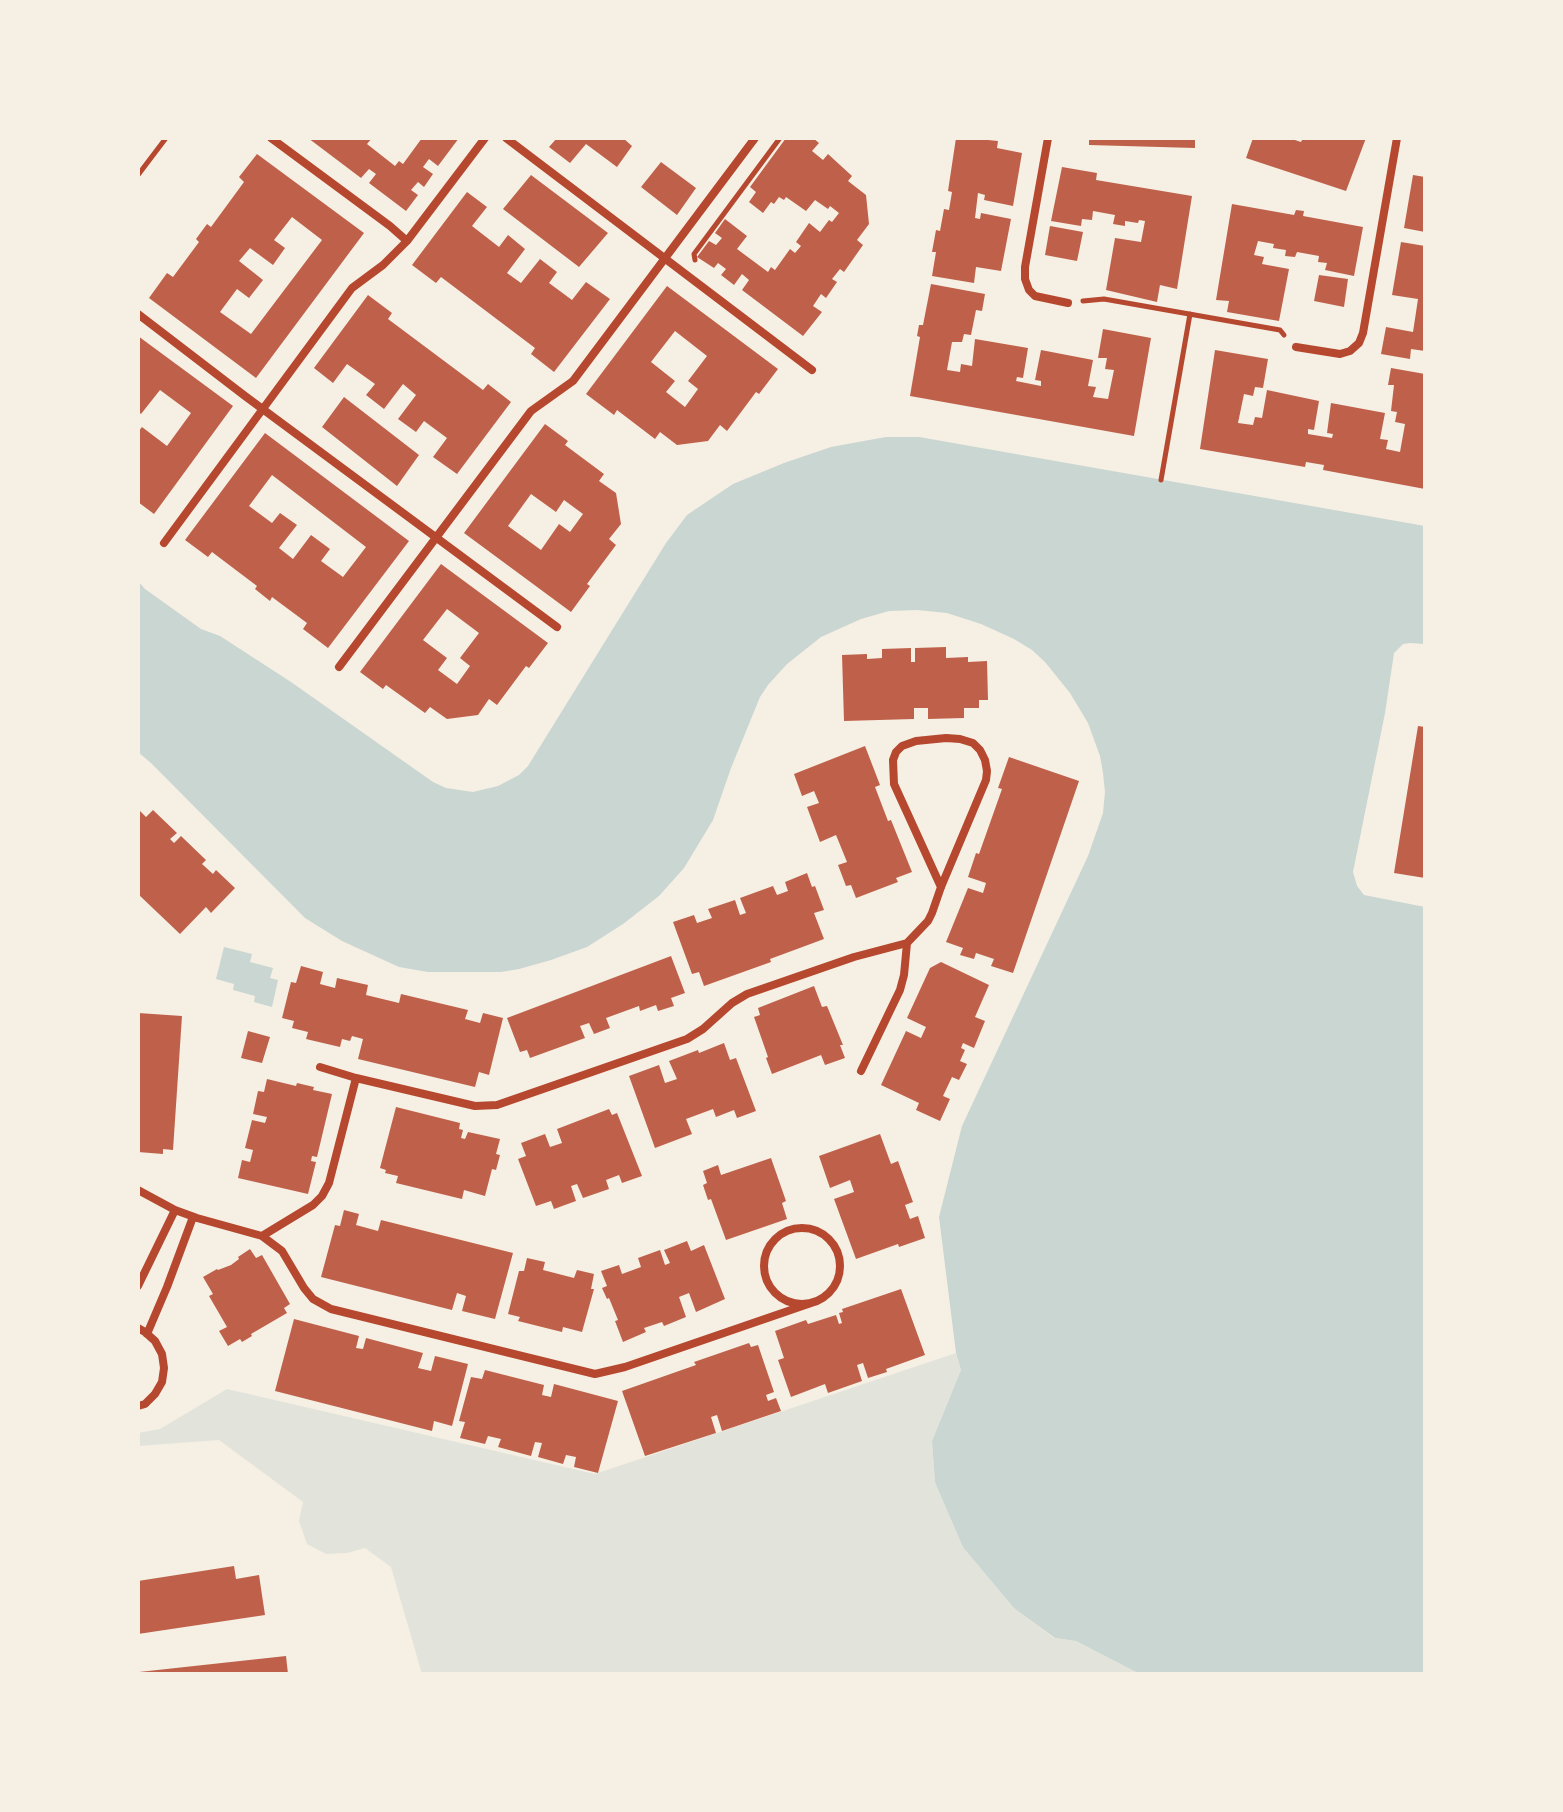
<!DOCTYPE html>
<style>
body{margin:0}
#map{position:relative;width:1563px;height:1812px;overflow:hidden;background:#f6efe4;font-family:"Exo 2",sans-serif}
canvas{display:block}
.frame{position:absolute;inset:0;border:140px solid #f6efe4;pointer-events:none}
</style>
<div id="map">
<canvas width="1563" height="1812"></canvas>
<div class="frame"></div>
</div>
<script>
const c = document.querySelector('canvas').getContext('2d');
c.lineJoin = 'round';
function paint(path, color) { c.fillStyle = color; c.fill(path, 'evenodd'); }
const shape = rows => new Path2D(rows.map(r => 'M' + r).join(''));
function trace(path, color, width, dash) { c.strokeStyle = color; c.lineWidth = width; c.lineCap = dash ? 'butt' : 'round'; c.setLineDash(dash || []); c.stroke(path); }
paint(shape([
 [956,1353,961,1370,932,1441,935,1482,1015,1609,1054,1638,1076,1641,1140,1674,422,1674,391,1567,365,1548,347,1553,326,1554,307,1544,299,1521,303,1502,219,1440,138,1446,138,1433,160,1429,227,1389,595,1474]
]), '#e2e4dc');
paint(shape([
 [886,437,919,437,1425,526,1425,644,1410,643,1403,644,1394,653,1385,713,1353,872,1357,886,1364,895,1425,907,1425,1674,1140,1674,1076,1641,1055,1638,1015,1609,963,1547,935,1482,932,1441,961,1370,956,1353,939,1217,962,1126,1088,856,1103,813,1105,792,1103,773,1100,756,1088,723,1070,693,1045,662,1032,650,1014,639,981,624,947,613,917,610,889,611,861,619,821,637,787,664,768,685,760,697,731,768,713,820,684,868,659,896,623,924,587,947,551,960,519,969,501,972,428,972,399,967,342,941,305,918,151,763,138,752,138,581,145,589,201,629,220,636,291,682,433,782,446,788,473,792,498,786,519,775,528,766,666,543,687,515,733,484,784,463,831,447],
 [224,947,252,954,250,962,273,968,270,978,278,980,272,1007,254,1002,255,996,233,990,234,984,216,979]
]), '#c9d6d2');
paint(shape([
 [308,138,372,138,367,144,395,166,399,161,403,164,422,138,459,138,438,166,429,159,423,167,433,174,424,187,418,182,411,190,418,195,406,211,369,183,376,174,369,169,361,178],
 [557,138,623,138,632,146,617,167,586,144,570,163,549,147],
 [786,138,813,138,819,143,812,151,823,160,828,154,852,176,848,181,866,195,869,224,857,240,863,245,844,272,840,269,832,279,837,282,826,298,821,294,813,306,822,312,803,336,742,290,749,280,742,274,734,285,721,275,726,269,718,263,714,268,697,257,709,241,716,245,722,238,715,233,725,219,747,236,737,249,768,272,771,267,775,270,790,249,795,253,801,246,796,242,809,223,820,232,829,220,832,222,839,213,830,206,828,209,815,200,806,211,786,197,784,200,779,197,774,204,771,202,763,213,749,202,756,192,750,187],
 [956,138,988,138,988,140,998,141,997,148,1022,153,1013,206,984,200,985,195,978,193,975,218,980,219,981,213,1011,219,1001,271,976,267,974,283,932,276,936,252,932,252,936,230,940,231,944,209,949,210,952,192,948,191],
 [1089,138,1195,138,1195,148,1089,145],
 [1253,138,1289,138,1301,142,1303,138,1366,138,1346,191,1246,158],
 [257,154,364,233,256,378,149,298,167,273,173,277,199,242,196,239,207,224,211,227,244,182,239,177],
 [292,217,322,240,251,334,220,312,237,289,249,298,263,280,239,261,250,248,273,265,285,248,274,240],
 [661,162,696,188,677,215,641,187],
 [1062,167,1097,173,1096,180,1192,196,1177,289,1160,285,1157,302,1106,290,1115,238,1141,242,1145,221,1139,220,1138,223,1125,221,1125,226,1113,224,1115,215,1093,211,1092,220,1082,219,1081,226,1051,221],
 [531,175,608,233,579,267,503,209],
 [1413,175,1425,177,1425,232,1404,228],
 [467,192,487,207,472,226,499,247,508,235,525,249,507,273,521,283,540,259,557,272,549,283,572,300,586,282,610,299,554,372,531,354,535,348,441,277,436,283,412,265],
 [1232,204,1294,215,1296,210,1304,211,1303,216,1363,227,1354,276,1325,270,1327,263,1318,262,1319,256,1297,252,1295,257,1285,256,1286,250,1273,248,1274,244,1258,241,1254,255,1264,257,1262,264,1289,269,1279,321,1227,312,1229,301,1216,300],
 [1050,226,1083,232,1077,261,1045,255],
 [1401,242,1425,246,1425,351,1411,349,1410,359,1381,354,1386,327,1413,332,1418,299,1392,295],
 [1319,275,1348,279,1344,307,1314,301],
 [931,284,985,294,982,311,976,310,971,335,964,334,962,342,952,342,947,370,960,372,961,364,972,366,975,339,1028,348,1023,378,1017,377,1016,381,1041,386,1041,381,1035,380,1041,350,1093,360,1088,386,1096,387,1093,397,1108,399,1114,370,1105,369,1107,358,1098,358,1103,329,1151,338,1134,436,910,396,920,337,917,336,919,325,923,325],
 [667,286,778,369,759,394,756,392,727,431,720,425,708,441,677,445,660,432,655,439,617,410,614,415,586,394],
 [675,331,707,356,688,381,698,389,685,407,666,392,675,381,651,362],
 [368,295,392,313,388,319,483,390,488,384,511,402,457,474,433,457,447,438,424,421,416,432,398,419,416,395,403,384,384,409,366,395,375,384,347,364,333,383,314,368],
 [138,336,233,406,154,514,138,502,138,432,142,427,167,446,191,413,160,390,141,414,138,411],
 [1215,350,1268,359,1263,388,1255,387,1253,396,1244,394,1238,423,1253,425,1255,417,1262,418,1267,390,1319,401,1314,430,1308,429,1308,434,1332,438,1333,434,1327,433,1331,403,1385,413,1380,439,1388,440,1386,449,1400,452,1405,424,1395,422,1397,412,1391,411,1394,385,1388,385,1391,368,1425,374,1425,489,1323,470,1324,465,1306,462,1305,467,1200,449],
 [344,397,419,455,397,486,322,427],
 [545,424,568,441,565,445,604,474,599,481,616,493,621,524,609,539,616,545,587,584,590,586,571,612,464,533],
 [531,494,556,512,564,500,583,514,570,532,559,524,541,550,508,526],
 [265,433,409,541,328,648,303,629,307,623,272,597,270,601,255,589,257,586,212,552,208,557,185,540],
 [272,475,366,547,343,577,321,561,330,549,311,535,293,559,279,548,297,525,280,513,272,523,249,506],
 [441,564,548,643,529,668,526,666,497,705,489,699,478,715,447,719,430,707,425,713,386,685,383,689,360,672],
 [447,609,479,633,460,658,470,666,457,684,438,670,447,658,423,640],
 [946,647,946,658,968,657,968,662,987,661,988,700,979,700,979,708,964,708,964,718,928,719,928,708,914,708,914,719,844,721,842,655,867,654,867,659,882,658,882,649,911,648,911,662,915,662,915,648],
 [1418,726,1425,727,1425,878,1394,873],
 [865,746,880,785,875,787,888,821,891,820,912,872,896,878,898,882,856,898,851,885,846,886,838,865,847,862,836,835,820,842,807,807,819,803,814,791,802,796,794,774],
 [1009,757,1079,781,1013,973,991,966,994,959,976,953,974,959,960,955,963,948,946,942,968,888,983,893,986,883,968,877,976,853,979,854,1002,789,998,788],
 [138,809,146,817,153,810,177,833,170,839,174,843,181,836,206,860,202,864,213,874,216,870,235,888,211,913,206,907,180,934,138,894],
 [807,873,812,887,815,886,824,910,814,913,824,939,770,959,771,962,704,986,699,972,692,974,673,922,694,915,697,923,712,918,708,909,735,900,740,915,746,913,740,898,773,886,777,895,788,891,785,882],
 [671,956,685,993,671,998,674,1006,658,1011,656,1005,640,1011,639,1006,606,1018,610,1028,594,1034,589,1023,580,1026,585,1038,530,1058,527,1050,520,1052,507,1018],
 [941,962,989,985,975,1017,985,1021,974,1048,963,1043,961,1048,965,1050,960,1061,967,1064,959,1080,952,1077,943,1096,950,1099,940,1121,916,1110,919,1103,881,1085,906,1031,921,1038,926,1027,907,1018,930,968],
 [301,966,323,972,320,984,335,988,337,978,368,985,366,995,399,1003,401,994,468,1010,465,1019,480,1023,483,1013,503,1018,489,1075,479,1072,475,1087,358,1059,363,1039,352,1036,350,1041,342,1039,340,1047,306,1039,308,1032,292,1028,294,1021,282,1018,291,982,296,983],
 [814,986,822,1007,827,1006,843,1045,840,1045,845,1058,825,1065,821,1055,772,1074,766,1058,768,1057,754,1017,760,1015,758,1008],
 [138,1013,182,1016,173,1150,163,1149,163,1154,138,1152],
 [248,1031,270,1037,262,1063,241,1058],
 [724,1043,730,1060,736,1058,756,1111,737,1118,734,1110,716,1117,713,1109,686,1119,692,1134,655,1148,629,1076,659,1065,665,1083,677,1079,669,1061,698,1050,699,1053],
 [267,1079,296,1086,297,1083,314,1087,313,1090,332,1094,317,1157,312,1156,311,1161,316,1162,308,1194,238,1178,242,1160,250,1162,253,1150,245,1148,252,1120,265,1123,267,1117,253,1114,258,1091,264,1092],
 [396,1107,460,1123,459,1129,463,1130,461,1138,465,1139,468,1132,500,1139,496,1154,500,1155,496,1170,492,1169,485,1196,464,1190,462,1199,396,1183,398,1176,385,1173,386,1170,380,1168],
 [609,1109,612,1115,617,1113,642,1176,622,1183,619,1175,606,1180,609,1189,583,1198,577,1184,571,1186,576,1201,554,1209,551,1201,536,1206,518,1159,526,1156,521,1143,545,1134,550,1147,562,1143,557,1129],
 [880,1134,891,1164,898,1161,913,1202,905,1205,910,1219,918,1216,925,1238,899,1247,898,1244,856,1259,834,1199,854,1192,850,1180,830,1188,819,1156],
 [771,1158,786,1201,782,1203,787,1219,726,1240,711,1199,708,1200,703,1185,707,1183,703,1171,718,1165,721,1175],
 [344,1210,359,1214,356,1225,378,1231,381,1220,513,1253,495,1319,462,1311,466,1296,457,1293,452,1310,321,1277,335,1225,340,1226],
 [687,1241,691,1251,704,1245,725,1299,696,1312,689,1293,679,1297,686,1317,664,1326,662,1322,644,1328,646,1332,623,1342,615,1321,618,1320,609,1298,607,1299,602,1288,607,1286,601,1271,619,1265,622,1274,641,1267,638,1258,660,1250,665,1265,670,1263,664,1250],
 [250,1249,256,1258,262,1255,290,1304,284,1308,287,1313,251,1334,252,1336,242,1342,240,1339,228,1346,219,1331,227,1327,209,1296,213,1294,203,1277,217,1269,218,1270,231,1265,239,1259,238,1257],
 [527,1258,545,1262,543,1270,574,1278,577,1270,594,1274,591,1289,594,1289,582,1332,563,1327,562,1332,518,1321,520,1317,508,1314,519,1271,524,1271],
 [901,1289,925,1355,886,1369,887,1372,868,1378,863,1363,857,1365,862,1381,828,1393,825,1384,791,1397,778,1360,784,1358,775,1331,806,1320,808,1324,836,1315,839,1324,842,1323,839,1313,843,1312,842,1309],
 [294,1319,359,1336,356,1348,363,1349,366,1338,423,1353,418,1368,431,1371,435,1356,468,1364,452,1426,434,1421,432,1431,275,1391],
 [749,1343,751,1347,758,1345,774,1392,766,1395,768,1401,776,1398,781,1411,722,1431,717,1415,711,1417,716,1433,645,1456,622,1391,696,1365,694,1362],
 [485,1370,544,1385,542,1395,551,1397,554,1384,618,1401,598,1473,574,1467,576,1457,566,1455,563,1464,538,1457,542,1443,535,1442,531,1456,498,1447,501,1439,488,1436,485,1444,460,1438,465,1422,459,1421,471,1377,482,1379],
 [234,1566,236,1579,259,1575,265,1615,138,1634,138,1581],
 [286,1656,288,1674,139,1674,139,1672]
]), '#bf614a');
trace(shape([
 [138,175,166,138],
 [695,260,694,254,780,138],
 [1083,301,1104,299,1280,330,1284,335],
 [1161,480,1190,314]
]), '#b5482f', 5);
trace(shape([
 [271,138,390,226,407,241],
 [506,138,812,370],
 [1048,138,1025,267,1025,279,1029,290,1035,296,1068,303],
 [138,314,245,396,557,627],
 [1296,347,1340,354,1350,351,1359,343,1363,333,1397,138],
 [164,543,352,288,383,265,407,241,485,138],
 [339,667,531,411,573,381,755,138],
 [320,1067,356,1078],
 [861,1071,900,990,904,975,907,943,928,921,932,913,941,887,986,780,987,771,985,760,980,750,973,743,960,739,946,738,916,741,902,746,896,752,893,760,894,784,941,887],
 [138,1190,175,1210,197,1218,262,1236,313,1205,322,1196,329,1183,356,1078,475,1106,497,1105,687,1039,703,1029,732,1003,747,994,854,957,907,943],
 '764 1266a38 38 0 1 1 76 0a38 38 0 1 1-76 0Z',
 [262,1236,282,1251,304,1288,313,1299,331,1309,595,1374,625,1367,817,1301],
 [138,1286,175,1210],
 [138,1328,145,1332,155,1341,162,1354,164,1368,162,1382,155,1394,145,1404,138,1406],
 [147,1334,167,1287,193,1217]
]), '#b5482f', 8);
</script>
